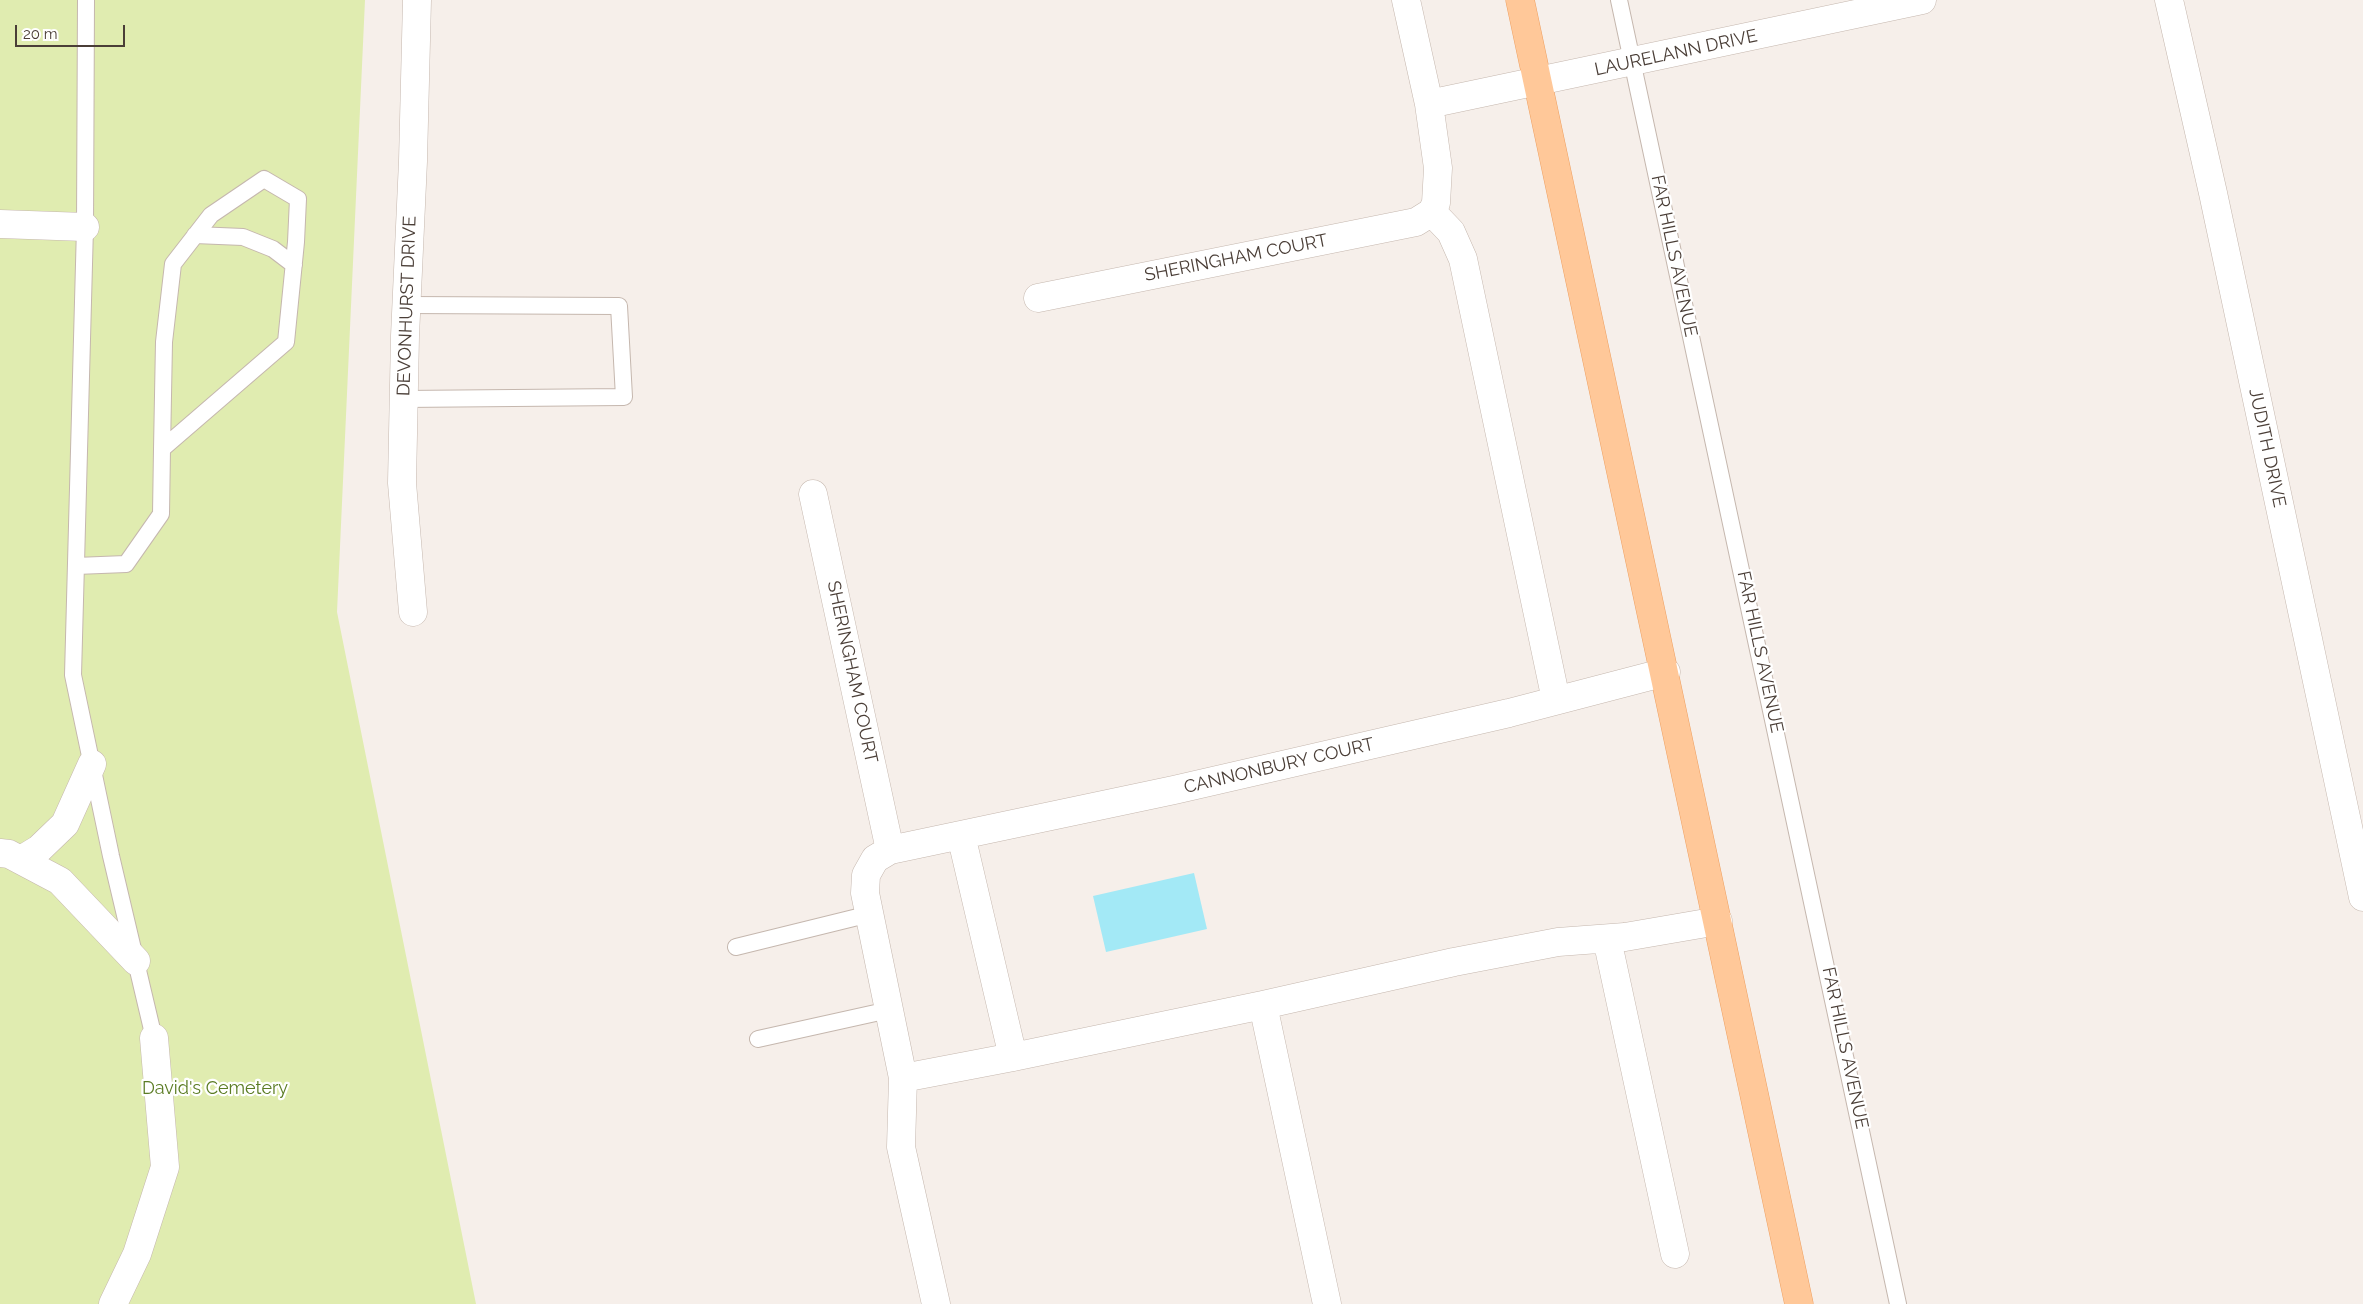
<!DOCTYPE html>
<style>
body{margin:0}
#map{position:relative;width:2363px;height:1304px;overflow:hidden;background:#f6efea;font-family:Raleway,sans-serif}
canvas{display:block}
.scale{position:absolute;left:15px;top:25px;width:110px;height:22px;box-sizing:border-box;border:2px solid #4a3e37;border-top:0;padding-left:6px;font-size:15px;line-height:18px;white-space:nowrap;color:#4a3e37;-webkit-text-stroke:4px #fff;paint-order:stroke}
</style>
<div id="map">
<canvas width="2363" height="1304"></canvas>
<div class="scale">20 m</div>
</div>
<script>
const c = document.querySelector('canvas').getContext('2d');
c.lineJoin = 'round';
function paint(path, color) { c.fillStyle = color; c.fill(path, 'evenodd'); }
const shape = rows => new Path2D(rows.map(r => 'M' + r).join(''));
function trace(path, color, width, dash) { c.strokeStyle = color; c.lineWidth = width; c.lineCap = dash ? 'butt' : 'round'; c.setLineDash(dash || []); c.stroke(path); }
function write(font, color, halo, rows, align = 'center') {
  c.font = font + ' Raleway,sans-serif'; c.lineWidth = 4.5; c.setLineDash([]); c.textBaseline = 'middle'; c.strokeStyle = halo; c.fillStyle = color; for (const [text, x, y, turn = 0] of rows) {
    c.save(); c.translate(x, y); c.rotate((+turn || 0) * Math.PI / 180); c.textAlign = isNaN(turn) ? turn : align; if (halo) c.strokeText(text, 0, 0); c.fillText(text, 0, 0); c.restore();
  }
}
paint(shape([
 [0,0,365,0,337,612,476,1304,0,1304]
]), '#e0ecb0');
paint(shape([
 [1194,873,1207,929,1106,952,1093,896]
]), '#a3e9f6');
const service = shape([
 [86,0,85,227,73,675,111,856,154,1038],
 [1619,0,1898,1304],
 [195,235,243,237,273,249,294,265],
 [403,399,624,397,619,306,406,305],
 [76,566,126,564,161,514,162,449,164,342,173,264,211,215,264,179,298,199,296,242,286,342,162,449],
 [736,947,870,914],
 [758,1039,889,1010]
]);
const minor = shape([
 [2169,0,2213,193,2363,897],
 [1429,104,1922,0],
 [1432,212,1451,232,1463,259,1556,700],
 [0,224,85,227],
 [1038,298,1416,222,1432,212,1436,203,1438,168,1429,104,1406,0],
 [813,494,890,850],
 [413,612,402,483,405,336,413,161,417,0],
 [961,835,1013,1057],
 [0,853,9,854,60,881,136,961],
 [21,860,39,849,65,824,92,764],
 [1607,939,1675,1254],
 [1263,1005,1327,1304],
 [903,1078,1013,1057,1263,1005,1454,962,1558,942,1625,937,1718,921],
 [113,1304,137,1254,165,1167,154,1038],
 [936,1304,901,1147,903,1078,865,893,866,875,875,859,890,850,1174,790,1509,713,1666,672]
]);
const primary = shape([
 [1520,0,1799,1304]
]);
trace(service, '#c5b7ae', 18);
trace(minor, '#c5b7ae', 29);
trace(primary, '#ed9f61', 29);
trace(service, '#fff', 16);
trace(minor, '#fff', 28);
trace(primary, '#ffc899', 28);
write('18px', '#4a3e37', '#fff', [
 ["LAURELANN DRIVE",1676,53,-12],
 ["FAR HILLS AVENUE",1674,256,78],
 ["SHERINGHAM COURT",1236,258,-11],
 ["DEVONHURST DRIVE",407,306,-88],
 ["JUDITH DRIVE",2267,448,78],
 ["FAR HILLS AVENUE",1760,652,78],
 ["SHERINGHAM COURT",852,672,78],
 ["CANNONBURY COURT",1279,766,-13],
 ["FAR HILLS AVENUE",1845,1048,78]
]);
write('18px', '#5b7c24', '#fff', [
 ["David's Cemetery",215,1089]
]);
</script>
